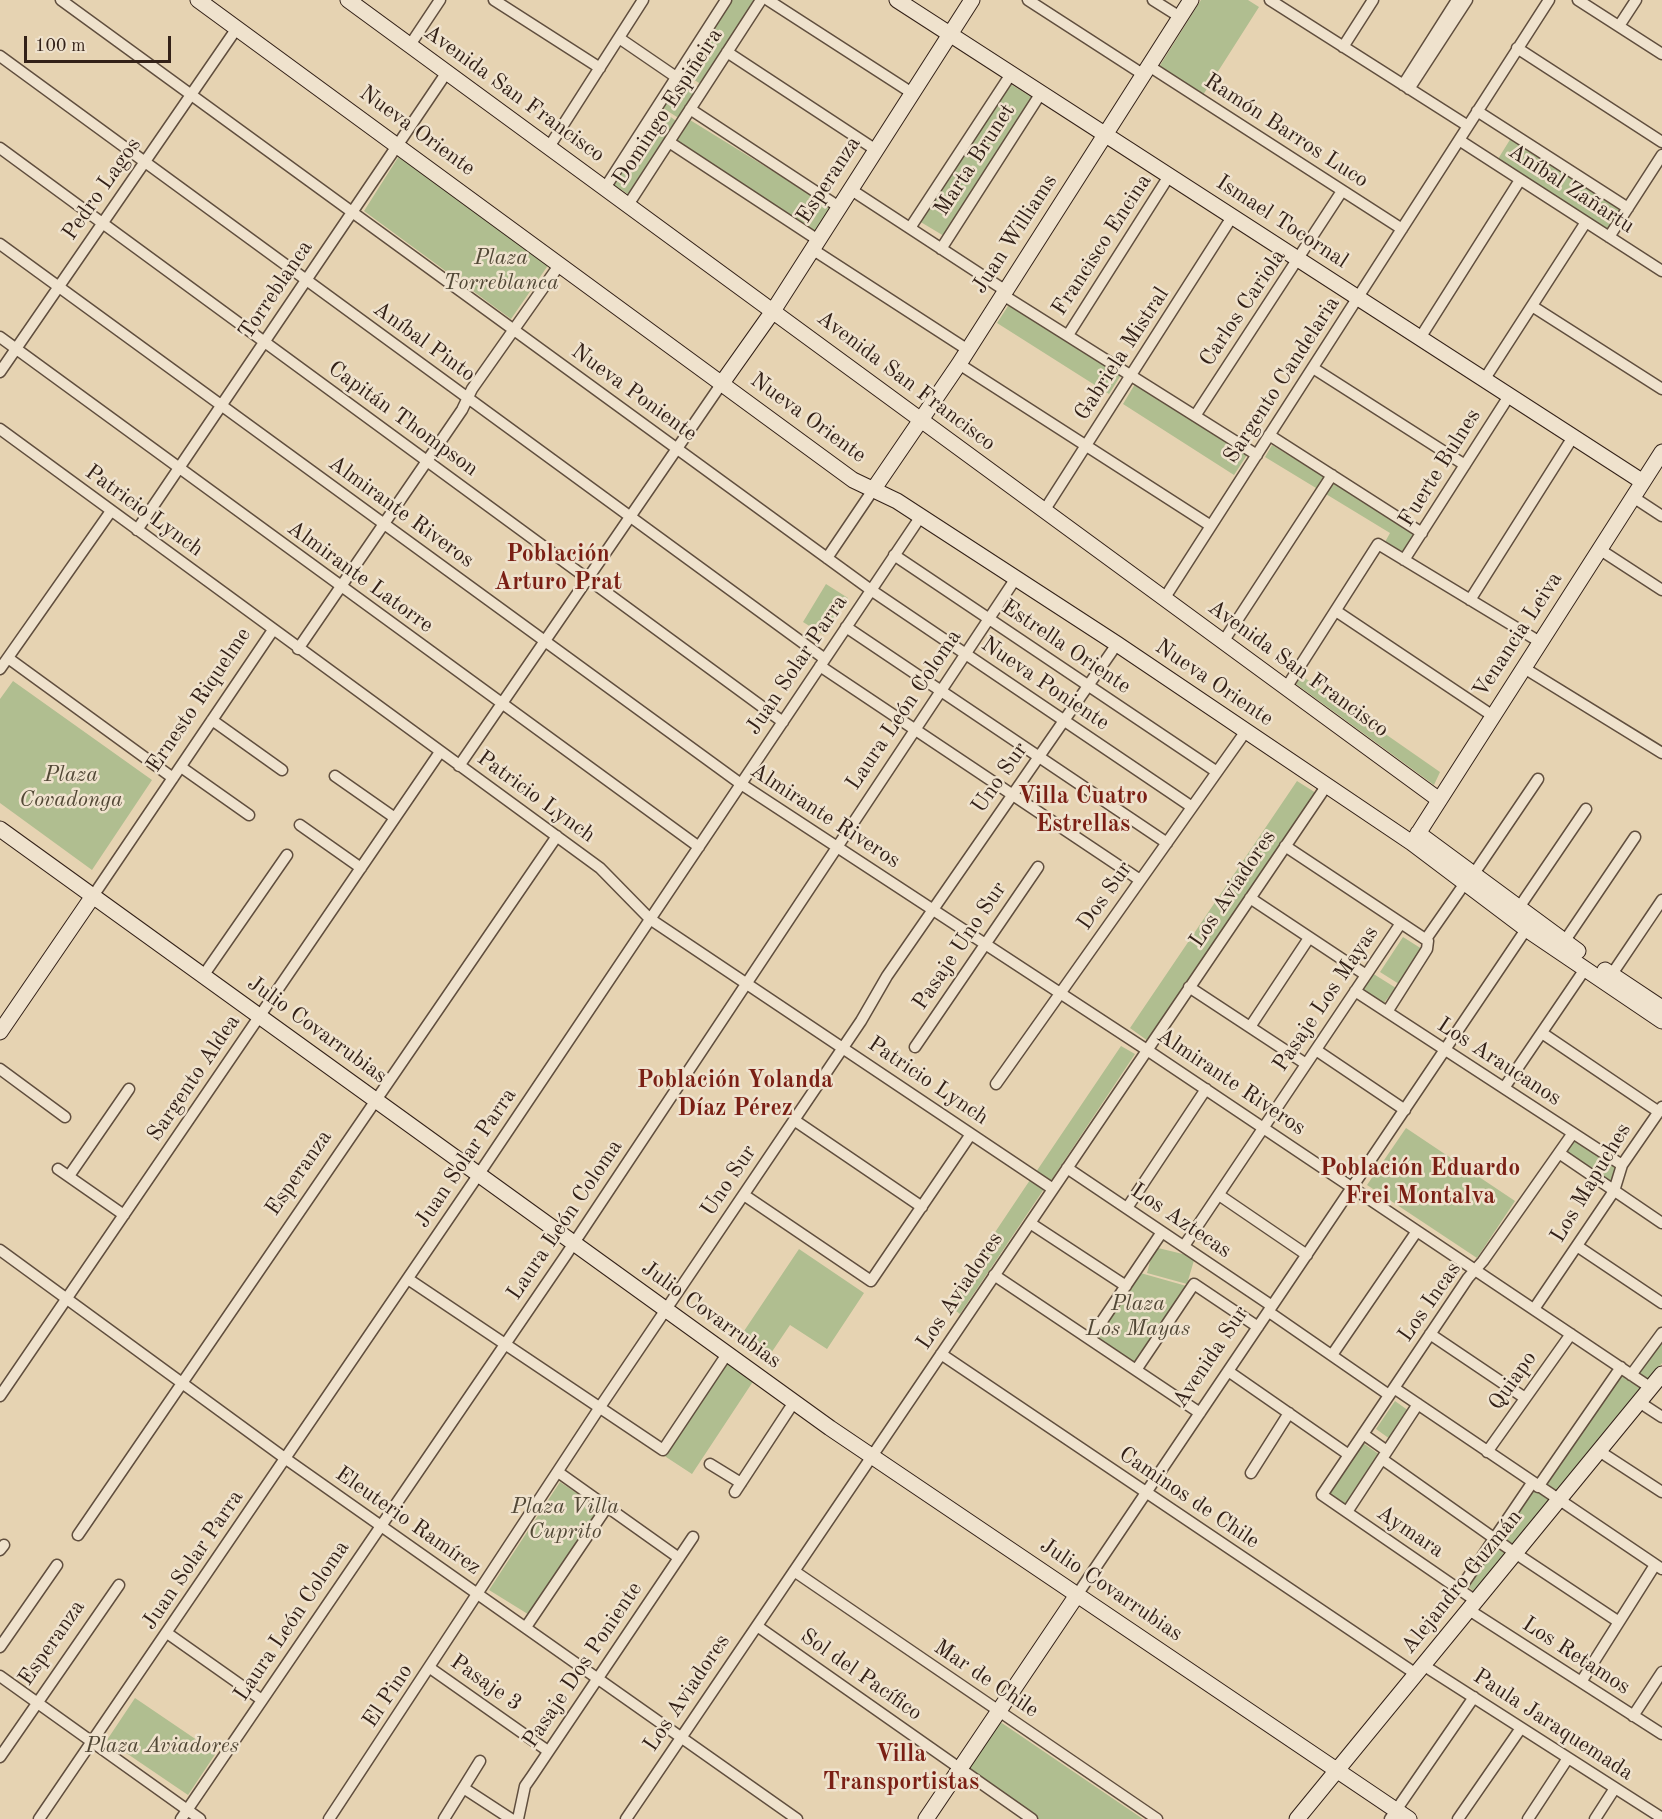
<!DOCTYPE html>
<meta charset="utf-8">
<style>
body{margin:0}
#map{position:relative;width:1662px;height:1819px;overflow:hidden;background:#e6d3b2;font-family:"Old Standard TT",serif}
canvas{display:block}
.scale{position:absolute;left:24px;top:36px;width:147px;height:27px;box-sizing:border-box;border:3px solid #332118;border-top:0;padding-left:8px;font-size:18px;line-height:21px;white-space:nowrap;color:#332118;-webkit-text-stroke:4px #efe2cd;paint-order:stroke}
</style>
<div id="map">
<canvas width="1662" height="1819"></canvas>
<div class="scale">100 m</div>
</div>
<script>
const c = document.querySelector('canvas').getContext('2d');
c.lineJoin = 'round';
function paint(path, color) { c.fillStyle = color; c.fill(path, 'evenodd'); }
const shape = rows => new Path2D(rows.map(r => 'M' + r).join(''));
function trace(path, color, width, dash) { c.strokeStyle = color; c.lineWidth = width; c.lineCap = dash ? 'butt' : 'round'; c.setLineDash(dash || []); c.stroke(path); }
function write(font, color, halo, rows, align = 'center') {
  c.font = font + ' "Old Standard TT",serif'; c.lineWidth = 5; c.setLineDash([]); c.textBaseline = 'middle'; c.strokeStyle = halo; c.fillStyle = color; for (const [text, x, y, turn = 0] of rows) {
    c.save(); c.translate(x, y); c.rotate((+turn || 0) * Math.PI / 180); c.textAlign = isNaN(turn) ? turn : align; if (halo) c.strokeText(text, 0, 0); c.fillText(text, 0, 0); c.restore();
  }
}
paint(shape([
 [732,0,758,0,704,86,683,73],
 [1201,0,1248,0,1259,7,1203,95,1159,67],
 [683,77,700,89,680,119,663,108],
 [1009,83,1033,98,944,236,919,221],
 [661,110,679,123,631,196,612,184],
 [690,120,831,207,815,233,674,145],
 [1511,138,1621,208,1608,229,1498,159],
 [399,156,549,264,511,319,364,211],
 [1010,303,1121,375,1109,394,997,323],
 [1135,384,1247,455,1234,475,1123,404],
 [1272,445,1415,532,1403,552,1385,542,1390,533,1265,457],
 [826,584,848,598,824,635,803,622],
 [1302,676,1440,772,1434,785,1296,684],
 [13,681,152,780,92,870,0,803,0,699],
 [1297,781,1316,793,1148,1041,1130,1028],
 [1403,937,1422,949,1399,984,1380,972],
 [1372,973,1396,988,1383,1004,1361,989],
 [1121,1046,1135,1054,1050,1182,1036,1172],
 [1406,1128,1515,1201,1477,1258,1367,1185],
 [1574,1136,1618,1165,1613,1186,1563,1152],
 [1030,1180,1044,1189,960,1314,947,1304],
 [1154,1247,1195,1257,1187,1284,1147,1273],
 [799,1249,864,1293,827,1349,790,1325,767,1359,738,1340],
 [1137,1272,1190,1287,1135,1367,1093,1339],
 [1662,1337,1662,1363,1474,1592,1467,1585,1532,1487,1621,1372,1630,1379],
 [725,1361,754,1380,692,1474,663,1455],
 [1395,1401,1409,1411,1390,1439,1376,1429],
 [1363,1443,1380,1455,1346,1506,1329,1494],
 [560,1482,599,1508,593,1523,531,1616,489,1590],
 [135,1698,216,1753,188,1795,107,1740],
 [996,1719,1143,1819,1038,1819,964,1767]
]), '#b0be90');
const street = shape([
 [61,0,871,590,1192,807],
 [494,0,600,68],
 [768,0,912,93],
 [1028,0,1144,75],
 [1153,0,1180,17],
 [1270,0,1468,126],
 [1578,0,1662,54],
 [1619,26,1636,0],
 [619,38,676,77],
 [410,45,440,0],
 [1343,47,1373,0],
 [1517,48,1662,142],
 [727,52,876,150],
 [0,56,825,659],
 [1149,66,1402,229],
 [1403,85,1457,0],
 [1409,89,1467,0],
 [690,109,839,207],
 [1477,111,1628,208],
 [1459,140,1662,271],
 [669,142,818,240],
 [549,147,643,0],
 [0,148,783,722],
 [605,188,726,0],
 [850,189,1006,291],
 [628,205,761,0],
 [910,228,1011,74],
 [1609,237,1662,155],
 [0,244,741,784,1147,1050,1651,1388],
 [812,249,968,350],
 [941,249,1041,93],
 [1003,295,1257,455],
 [1532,306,1662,389],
 [1068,335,1169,176],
 [0,337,699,847],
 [1420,338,1520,180],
 [959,364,1211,526],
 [1313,368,1465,465],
 [0,372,237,28],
 [1484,380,1586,222],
 [1195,416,1342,191],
 [0,429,600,868,650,919,1053,1189],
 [1269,435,1422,533],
 [1633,497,1662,516],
 [1044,511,1232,217],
 [137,530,447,72],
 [1599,549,1662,590],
 [894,555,1217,772],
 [827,558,873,490],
 [1404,560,1509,396],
 [1164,599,1549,0],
 [1470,600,1573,437],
 [1336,611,1493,716],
 [846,627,1167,843],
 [1223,642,1332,475],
 [298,649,462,410,472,389,560,264],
 [8,658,173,778],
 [820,666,1140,880],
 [1524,668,1662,753],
 [0,669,111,511],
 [1286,688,1378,544,1540,642],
 [212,720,282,770],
 [459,766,722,383],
 [181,767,249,815],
 [335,776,395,818],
 [300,825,361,868],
 [1285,846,1428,941,1427,949,1387,1012],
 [1473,875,1538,779],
 [93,896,273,630],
 [1250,898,1366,975],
 [1518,909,1586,809],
 [1426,939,1465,883],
 [1564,942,1635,837],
 [1612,974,1662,900],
 [203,976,287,855],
 [1189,987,1306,1064],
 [1355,991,1622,1165],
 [1250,1027,1309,938],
 [1542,1033,1659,1112],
 [915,1047,1038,867],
 [1316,1050,1405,1110],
 [0,1069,65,1117],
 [996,1084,1246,731],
 [1504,1088,1585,969],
 [794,1120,922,1207],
 [1559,1153,1662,1223],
 [1067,1168,1272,1306],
 [58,1169,124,1215],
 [69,1176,129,1089],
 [744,1195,871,1281,971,1134],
 [1219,1195,1307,1255],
 [1127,1208,1206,1089],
 [1030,1223,1126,1286],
 [1184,1246,1401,923],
 [1577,1246,1662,1303],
 [0,1250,286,1459,797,1819],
 [994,1275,1200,1413],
 [408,1279,663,1450,727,1354],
 [1534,1309,1614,1191,1622,1165,1662,1107],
 [1269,1312,1389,1395],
 [1430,1334,1525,1398],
 [1090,1339,1162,1232],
 [941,1354,1416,1674],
 [1332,1355,1417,1231],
 [1136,1370,1194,1284,1258,1327],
 [1228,1371,1349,1455],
 [1631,1375,1662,1333],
 [1394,1388,1662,1569],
 [0,1396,440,752],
 [1639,1402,1662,1417],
 [1363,1434,1387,1451],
 [1599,1451,1662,1492],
 [1487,1452,1571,1334],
 [1382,1459,1515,1553,1619,1622],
 [710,1464,741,1483],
 [558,1472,679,1558],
 [1251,1473,1289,1413],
 [1538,1487,1621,1367],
 [735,1492,794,1402],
 [1347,1512,1418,1404],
 [78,1535,557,836],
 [0,1550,4,1545],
 [794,1571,1157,1819],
 [1460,1589,1532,1483],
 [1077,1595,1529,925],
 [1476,1601,1322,1495,1468,1278,1483,1261,1573,1133],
 [1469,1610,1662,1734],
 [757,1626,1032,1819],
 [526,1627,607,1507],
 [167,1633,262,1700],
 [0,1647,57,1565],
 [1423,1665,1662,1818],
 [430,1668,548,1751],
 [0,1676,200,1819],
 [1581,1682,1655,1565],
 [1633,1716,1662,1672],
 [0,1757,119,1585],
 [465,1789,511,1819],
 [39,1819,479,1174,921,516],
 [181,1819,566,1255,1016,578],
 [329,1819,600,1407,861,1021,887,976,1117,644],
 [444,1819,480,1761],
 [518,1819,525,1786,532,1776,693,1537],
 [626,1819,1327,785],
 [1390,1819,1474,1697],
 [1458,1819,1521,1728],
 [1528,1819,1568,1758],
 [1595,1819,1615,1788]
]);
const secondary = shape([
 [198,0,853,480,897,501,1117,644,1412,843,1526,929,1662,1021],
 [348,0,1438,799],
 [897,0,1643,482],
 [722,383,773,311,972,0],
 [873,490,959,364,1191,0],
 [0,829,830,1428,1409,1819],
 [1418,833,1578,951],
 [1412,843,1662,452],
 [1605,970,1662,1008],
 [0,1032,93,896],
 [926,1819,1077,1595],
 [1297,1819,1662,1374]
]);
trace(street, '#604e3e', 13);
trace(secondary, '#332118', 17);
trace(street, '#efe2cd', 10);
trace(secondary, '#efe2cd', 15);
write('22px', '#332118', '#efe2cd', [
 ["Avenida San Francisco",514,94,36],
 ["Domingo Espiñeira",668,107,-57],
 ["Nueva Oriente",417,131,36],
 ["Ramón Barros Luco",1286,131,33],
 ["Marta Brunet",975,160,-57],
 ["Esperanza",829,180,-57],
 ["Pedro Lagos",102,189,-55],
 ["Aníbal Zañartu",1571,189,33],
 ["Ismael Tocornal",1282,222,33],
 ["Juan Williams",1015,234,-57],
 ["Francisco Encina",1102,245,-57],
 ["Torreblanca",276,290,-56],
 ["Carlos Cariola",1243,308,-56],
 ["Aníbal Pinto",424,342,36],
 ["Gabriela Mistral",1122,354,-57],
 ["Sargento Candelaria",1282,380,-57],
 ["Avenida San Francisco",906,381,37],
 ["Nueva Poniente",634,393,36],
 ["Nueva Oriente",808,418,36],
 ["Capitán Thompson",403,419,36],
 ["Fuerte Bulnes",1440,468,-58],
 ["Patricio Lynch",144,511,36],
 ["Almirante Riveros",401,512,36],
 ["Almirante Latorre",360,577,36],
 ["Venancia Leiva",1518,635,-57],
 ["Estrella Oriente",1066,647,34],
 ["Juan Solar Parra",797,665,-56],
 ["Avenida San Francisco",1298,669,36],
 ["Nueva Oriente",1214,683,34],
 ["Nueva Poniente",1045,684,34],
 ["Ernesto Riquelme",199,700,-56],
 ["Laura León Coloma",904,710,-56],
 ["Uno Sur",1000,778,-55],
 ["Patricio Lynch",536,797,36],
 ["Almirante Riveros",825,816,33],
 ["Los Aviadores",1233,889,-56],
 ["Dos Sur",1105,896,-55],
 ["Pasaje Uno Sur",960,946,-56],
 ["Pasaje Los Mayas",1326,999,-56],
 ["Julio Covarrubias",317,1030,36],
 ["Los Araucanos",1499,1062,33],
 ["Sargento Aldea",194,1078,-56],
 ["Patricio Lynch",928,1081,34],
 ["Almirante Riveros",1231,1082,34],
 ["Juan Solar Parra",466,1158,-56],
 ["Esperanza",299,1173,-55],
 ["Uno Sur",729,1181,-56],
 ["Los Mapuches",1591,1183,-59],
 ["Laura León Coloma",565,1220,-56],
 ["Los Aztecas",1181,1221,34],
 ["Los Aviadores",960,1291,-56],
 ["Los Incas",1430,1302,-55],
 ["Julio Covarrubias",711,1315,36],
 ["Avenida Sur",1211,1357,-56],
 ["Quiapo",1513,1381,-55],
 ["Caminos de Chile",1189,1498,34],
 ["Eleuterio Ramírez",408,1521,35],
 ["Aymara",1410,1532,34],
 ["Juan Solar Parra",193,1560,-56],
 ["Alejandro Guzmán",1462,1582,-51],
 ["Julio Covarrubias",1111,1590,34],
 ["Laura León Coloma",292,1621,-56],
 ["Esperanza",52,1643,-55],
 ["Los Retamos",1576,1656,33],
 ["Pasaje Dos Poniente",583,1665,-56],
 ["Sol del Pacífico",861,1675,35],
 ["Mar de Chile",986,1679,34],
 ["Pasaje 3",486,1683,35],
 ["Los Aviadores",687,1693,-56],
 ["El Pino",388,1696,-56],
 ["Paula Jaraquemada",1553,1725,33]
]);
write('italic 22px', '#524836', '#efe2cd', [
 ["Plaza",501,258],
 ["Torreblanca",501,283],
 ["Plaza",71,775],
 ["Covadonga",71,800],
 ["Plaza",1138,1304],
 ["Los Mayas",1138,1329],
 ["Plaza Villa",565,1507],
 ["Cuprito",565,1532],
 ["Plaza Aviadores",162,1746]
]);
write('bold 24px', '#7a1f14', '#efe2cd', [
 ["Población",558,555],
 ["Arturo Prat",558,583],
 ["Villa Cuatro",1083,797],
 ["Estrellas",1083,825],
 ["Población Yolanda",735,1081],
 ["Díaz Pérez",735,1109],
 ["Población Eduardo",1420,1169],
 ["Frei Montalva",1420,1197],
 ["Villa",901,1755],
 ["Transportistas",901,1783]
]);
</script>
